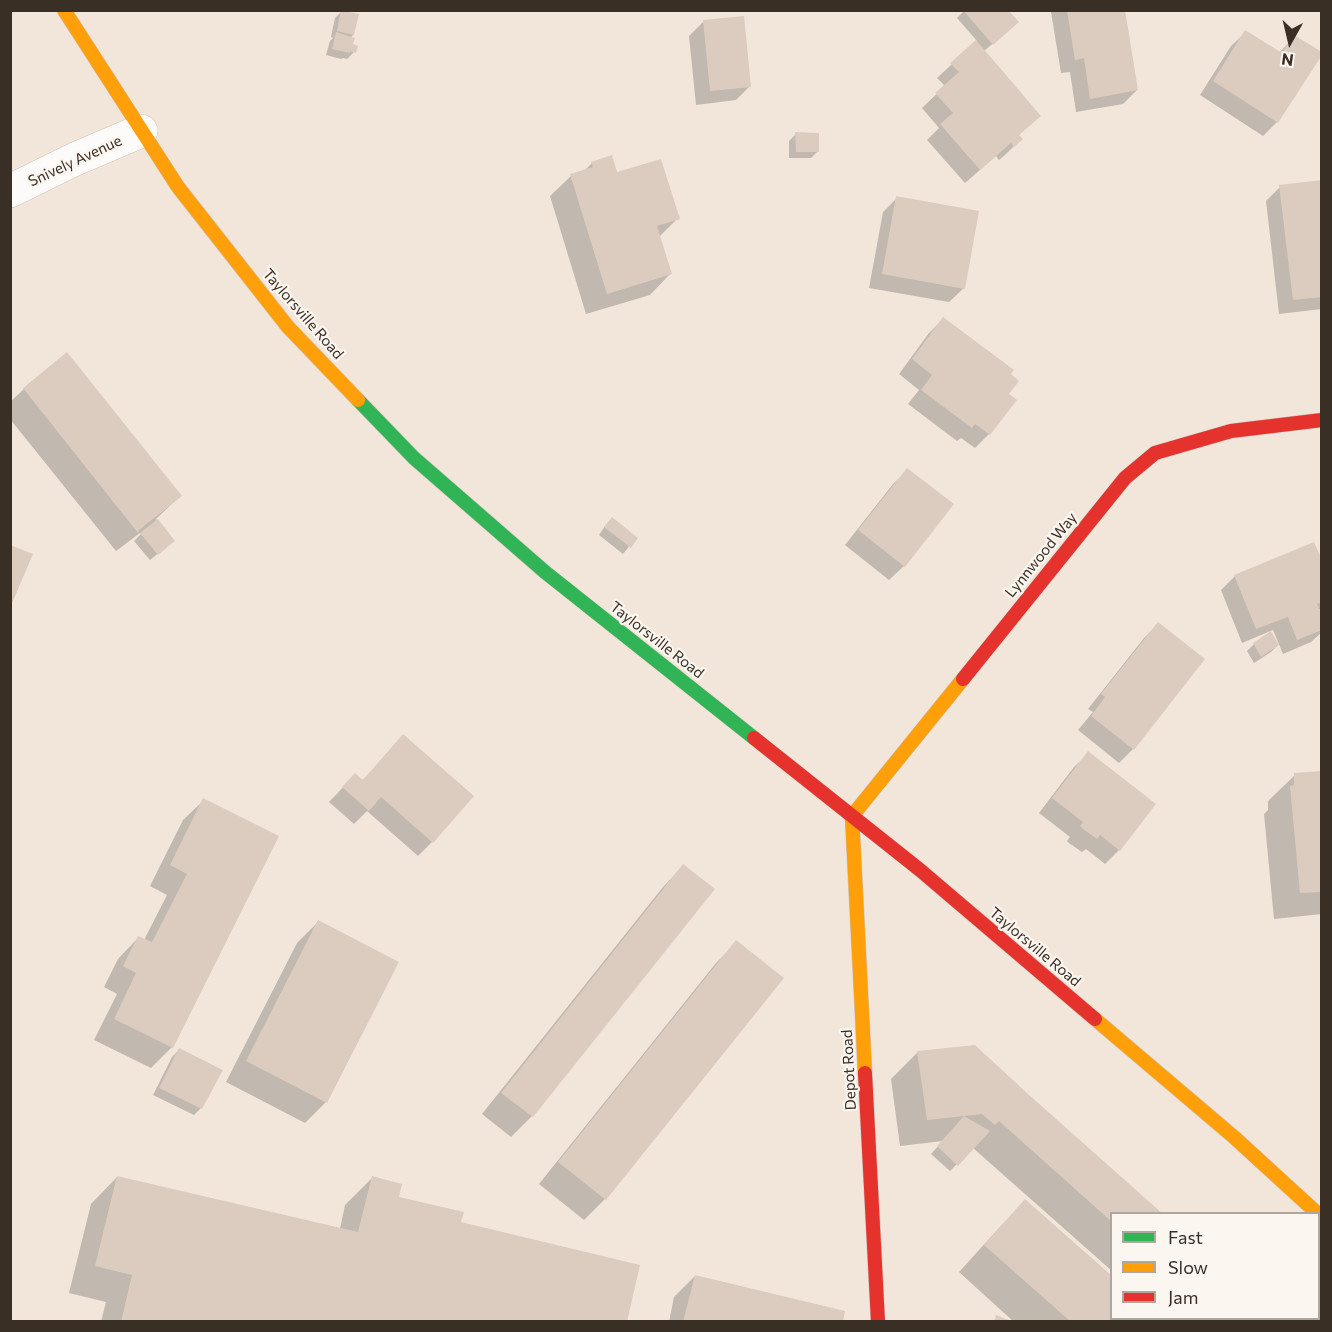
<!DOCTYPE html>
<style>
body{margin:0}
#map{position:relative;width:1332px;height:1332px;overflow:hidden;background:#f2e6db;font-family:Commissioner,sans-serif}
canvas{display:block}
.frame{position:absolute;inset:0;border:12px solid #3a2f25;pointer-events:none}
.legend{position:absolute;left:1110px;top:1212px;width:210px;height:108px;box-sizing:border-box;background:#fcf6f1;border:2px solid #aea69f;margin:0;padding:8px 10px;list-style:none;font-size:18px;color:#3a2f25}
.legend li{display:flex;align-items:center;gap:12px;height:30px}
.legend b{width:30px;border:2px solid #aea69f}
.north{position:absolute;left:1260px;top:12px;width:60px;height:60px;-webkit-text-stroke:4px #fcf6f1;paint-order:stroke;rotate:188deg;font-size:16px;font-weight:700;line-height:24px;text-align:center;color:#3a2f25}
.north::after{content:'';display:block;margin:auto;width:21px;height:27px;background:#3a2f25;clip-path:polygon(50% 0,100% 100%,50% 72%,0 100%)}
</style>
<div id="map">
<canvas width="1332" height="1332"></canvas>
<div class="frame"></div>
<ul class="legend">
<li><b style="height:8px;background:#30b455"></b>Fast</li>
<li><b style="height:8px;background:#ff9f0a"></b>Slow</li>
<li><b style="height:8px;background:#e5322d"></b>Jam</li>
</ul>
<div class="north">N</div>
</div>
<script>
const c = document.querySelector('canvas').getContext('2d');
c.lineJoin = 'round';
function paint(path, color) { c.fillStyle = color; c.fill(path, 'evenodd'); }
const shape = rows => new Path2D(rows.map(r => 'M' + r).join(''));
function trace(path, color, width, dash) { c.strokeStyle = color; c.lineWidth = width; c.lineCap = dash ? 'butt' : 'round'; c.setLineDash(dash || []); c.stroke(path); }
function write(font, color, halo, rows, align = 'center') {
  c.font = font + ' Commissioner,sans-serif'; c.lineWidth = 4.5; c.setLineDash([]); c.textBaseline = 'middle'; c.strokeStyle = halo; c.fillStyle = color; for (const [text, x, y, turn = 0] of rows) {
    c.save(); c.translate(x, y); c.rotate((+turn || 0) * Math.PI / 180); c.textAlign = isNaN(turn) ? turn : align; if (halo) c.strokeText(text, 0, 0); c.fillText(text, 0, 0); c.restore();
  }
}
paint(shape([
 [965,10,1010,29,984,51,1039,115,1018,136,1021,139,1006,154,999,160,996,156,965,183,927,140,939,128,922,108,945,86,937,78,977,41,957,18],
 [1052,10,1124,10,1137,90,1123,104,1076,112,1070,72,1061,73,1051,12],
 [342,11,353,35,350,38,351,45,354,52,347,59,343,58,341,59,326,55,330,41,333,38,331,37,335,18],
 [703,22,750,86,736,100,696,105,689,36],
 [1246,32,1279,53,1294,37,1277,122,1263,136,1200,95,1231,46],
 [796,134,818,151,811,158,789,158,789,141],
 [592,163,616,174,678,218,659,237,670,274,650,295,586,314,550,196,571,176,583,172],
 [1322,182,1322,309,1279,314,1266,201,1280,187],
 [897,198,964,288,949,302,869,288,883,212],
 [943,319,1009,374,1007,395,989,434,975,448,961,438,957,441,908,404,919,390,899,374,929,333],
 [24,389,180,496,156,519,173,541,166,547,150,560,134,541,141,534,140,533,116,551,10,419,10,402],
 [908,470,904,566,889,580,845,545,893,484],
 [605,526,636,538,623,554,599,535],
 [1322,564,1322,608,1318,610,1322,619,1322,632,1311,642,1283,654,1273,630,1242,643,1221,590,1235,576],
 [1158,624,1133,749,1119,763,1078,730,1093,712,1088,709,1144,638],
 [1270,634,1278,645,1271,652,1254,663,1247,651,1254,644],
 [403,736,472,796,432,842,418,856,367,811,354,824,329,802,355,775,362,781],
 [1089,753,1119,850,1105,864,1086,849,1082,852,1069,843,1067,841,1070,837,1039,813,1074,767],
 [1322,772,1322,914,1274,919,1264,814,1268,810,1268,801,1295,775],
 [204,800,172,1047,151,1068,94,1040,117,994,104,987,118,959,138,938,144,940,167,895,150,886,183,820],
 [683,866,532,1116,511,1137,482,1114,663,887],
 [318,922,326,1102,305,1123,226,1082,297,943],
 [737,942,782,979,605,1199,584,1220,539,1184,716,963],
 [179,1050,201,1108,194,1115,153,1095,172,1057],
 [918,1052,1112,1214,1112,1271,973,1148,950,1171,931,1154,943,1141,900,1146,891,1079],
 [117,1177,340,1229,345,1205,372,1178,397,1198,460,1224,626,1322,101,1322,106,1302,69,1293,91,1204],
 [1026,1201,1112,1318,1160,1322,1014,1322,959,1272,999,1228],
 [695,1276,841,1322,669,1322,674,1297],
 [1164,1318,1278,1318,1282,1322,1168,1322]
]), '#0003');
paint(shape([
 [341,10,359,14,354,35,337,31],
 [963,10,1008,10,1019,22,993,45],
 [1067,10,1125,10,1138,90,1090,99,1084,58,1075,60],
 [744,16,751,87,710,91,703,20],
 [1245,30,1282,53,1294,35,1322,52,1322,55,1278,123,1213,81],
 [336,32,355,38,353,44,358,46,356,53,350,51,350,53,332,49],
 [976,40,1041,116,1019,135,1023,139,1022,140,1014,147,1011,143,980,170,940,124,953,113,935,93,959,72,950,63],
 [795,132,819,133,819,152,796,152],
 [612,155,617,172,661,159,680,219,657,226,672,274,607,294,570,174,593,167,591,162],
 [1322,180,1322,297,1293,300,1279,185],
 [896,196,979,211,965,289,882,274],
 [943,317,1014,370,1011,374,1019,381,1009,394,1017,400,990,435,975,424,972,428,921,390,932,375,912,359],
 [67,352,182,496,139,530,138,533,23,388],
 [907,468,954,504,905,567,858,530],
 [612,517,638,538,631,548,604,527],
 [158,519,175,541,158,555,140,533],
 [1314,542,1322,560,1322,602,1317,604,1322,615,1322,630,1297,640,1288,617,1256,629,1234,575],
 [10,545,33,554,10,608],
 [1158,622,1205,659,1134,750,1091,716,1105,697,1101,694],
 [1271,631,1279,645,1261,657,1253,643],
 [403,734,474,796,433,843,381,797,369,811,342,787,355,773,363,780],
 [1088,751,1156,804,1120,851,1100,835,1097,839,1083,829,1080,826,1083,822,1052,798],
 [1322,771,1322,892,1300,893,1290,786,1294,785,1294,773],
 [203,798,279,836,173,1048,114,1019,136,973,123,966,138,936,152,942,187,874,170,865],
 [683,864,715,889,533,1117,501,1093],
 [318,920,399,962,327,1103,246,1061],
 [736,940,784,978,606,1200,558,1162],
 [975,1045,1028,1094,1163,1214,1112,1214,1112,1222,999,1121,995,1125,982,1114,927,1120,917,1051],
 [179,1048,223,1070,202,1109,159,1088],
 [964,1116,990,1131,958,1166,937,1146],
 [117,1176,358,1232,372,1176,402,1184,399,1197,464,1212,461,1222,640,1265,627,1322,121,1322,132,1275,95,1266],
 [1025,1199,1112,1276,1112,1318,1159,1318,1162,1322,1071,1322,984,1245],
 [695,1275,845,1311,843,1322,683,1322],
 [996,1315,1011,1321,1011,1322,994,1322],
 [1220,1318,1280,1318,1283,1322,1224,1322]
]), '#dbccbf');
const street = shape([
 [10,191,73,160,141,131]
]);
const fast = shape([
 [358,400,414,458,545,572,754,738]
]);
const slow = shape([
 [64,10,178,187,288,327,358,400],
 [1095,1019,1235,1138,1318,1214],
 [865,1073,852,816,963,679]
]);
const jam = shape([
 [963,679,1125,478,1155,453,1231,431,1322,420],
 [754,738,920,870,1095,1019],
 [865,1073,878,1322]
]);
trace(street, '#cfc4bb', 34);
trace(fast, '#cfc4bb', 15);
trace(slow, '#cfc4bb', 15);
trace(jam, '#cfc4bb', 15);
trace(street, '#fdfbfa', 33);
trace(fast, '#30b455', 14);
trace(slow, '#ff9f0a', 14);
trace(jam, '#e5322d', 14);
write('15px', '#3a2f25', '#fcf6f1', [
 ["Snively Avenue",75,161,-25],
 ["Taylorsville Road",303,314,49],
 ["Lynnwood Way",1041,555,-51],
 ["Taylorsville Road",657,640,38],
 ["Taylorsville Road",1035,947,40],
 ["Depot Road",849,1070,-93]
]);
</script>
